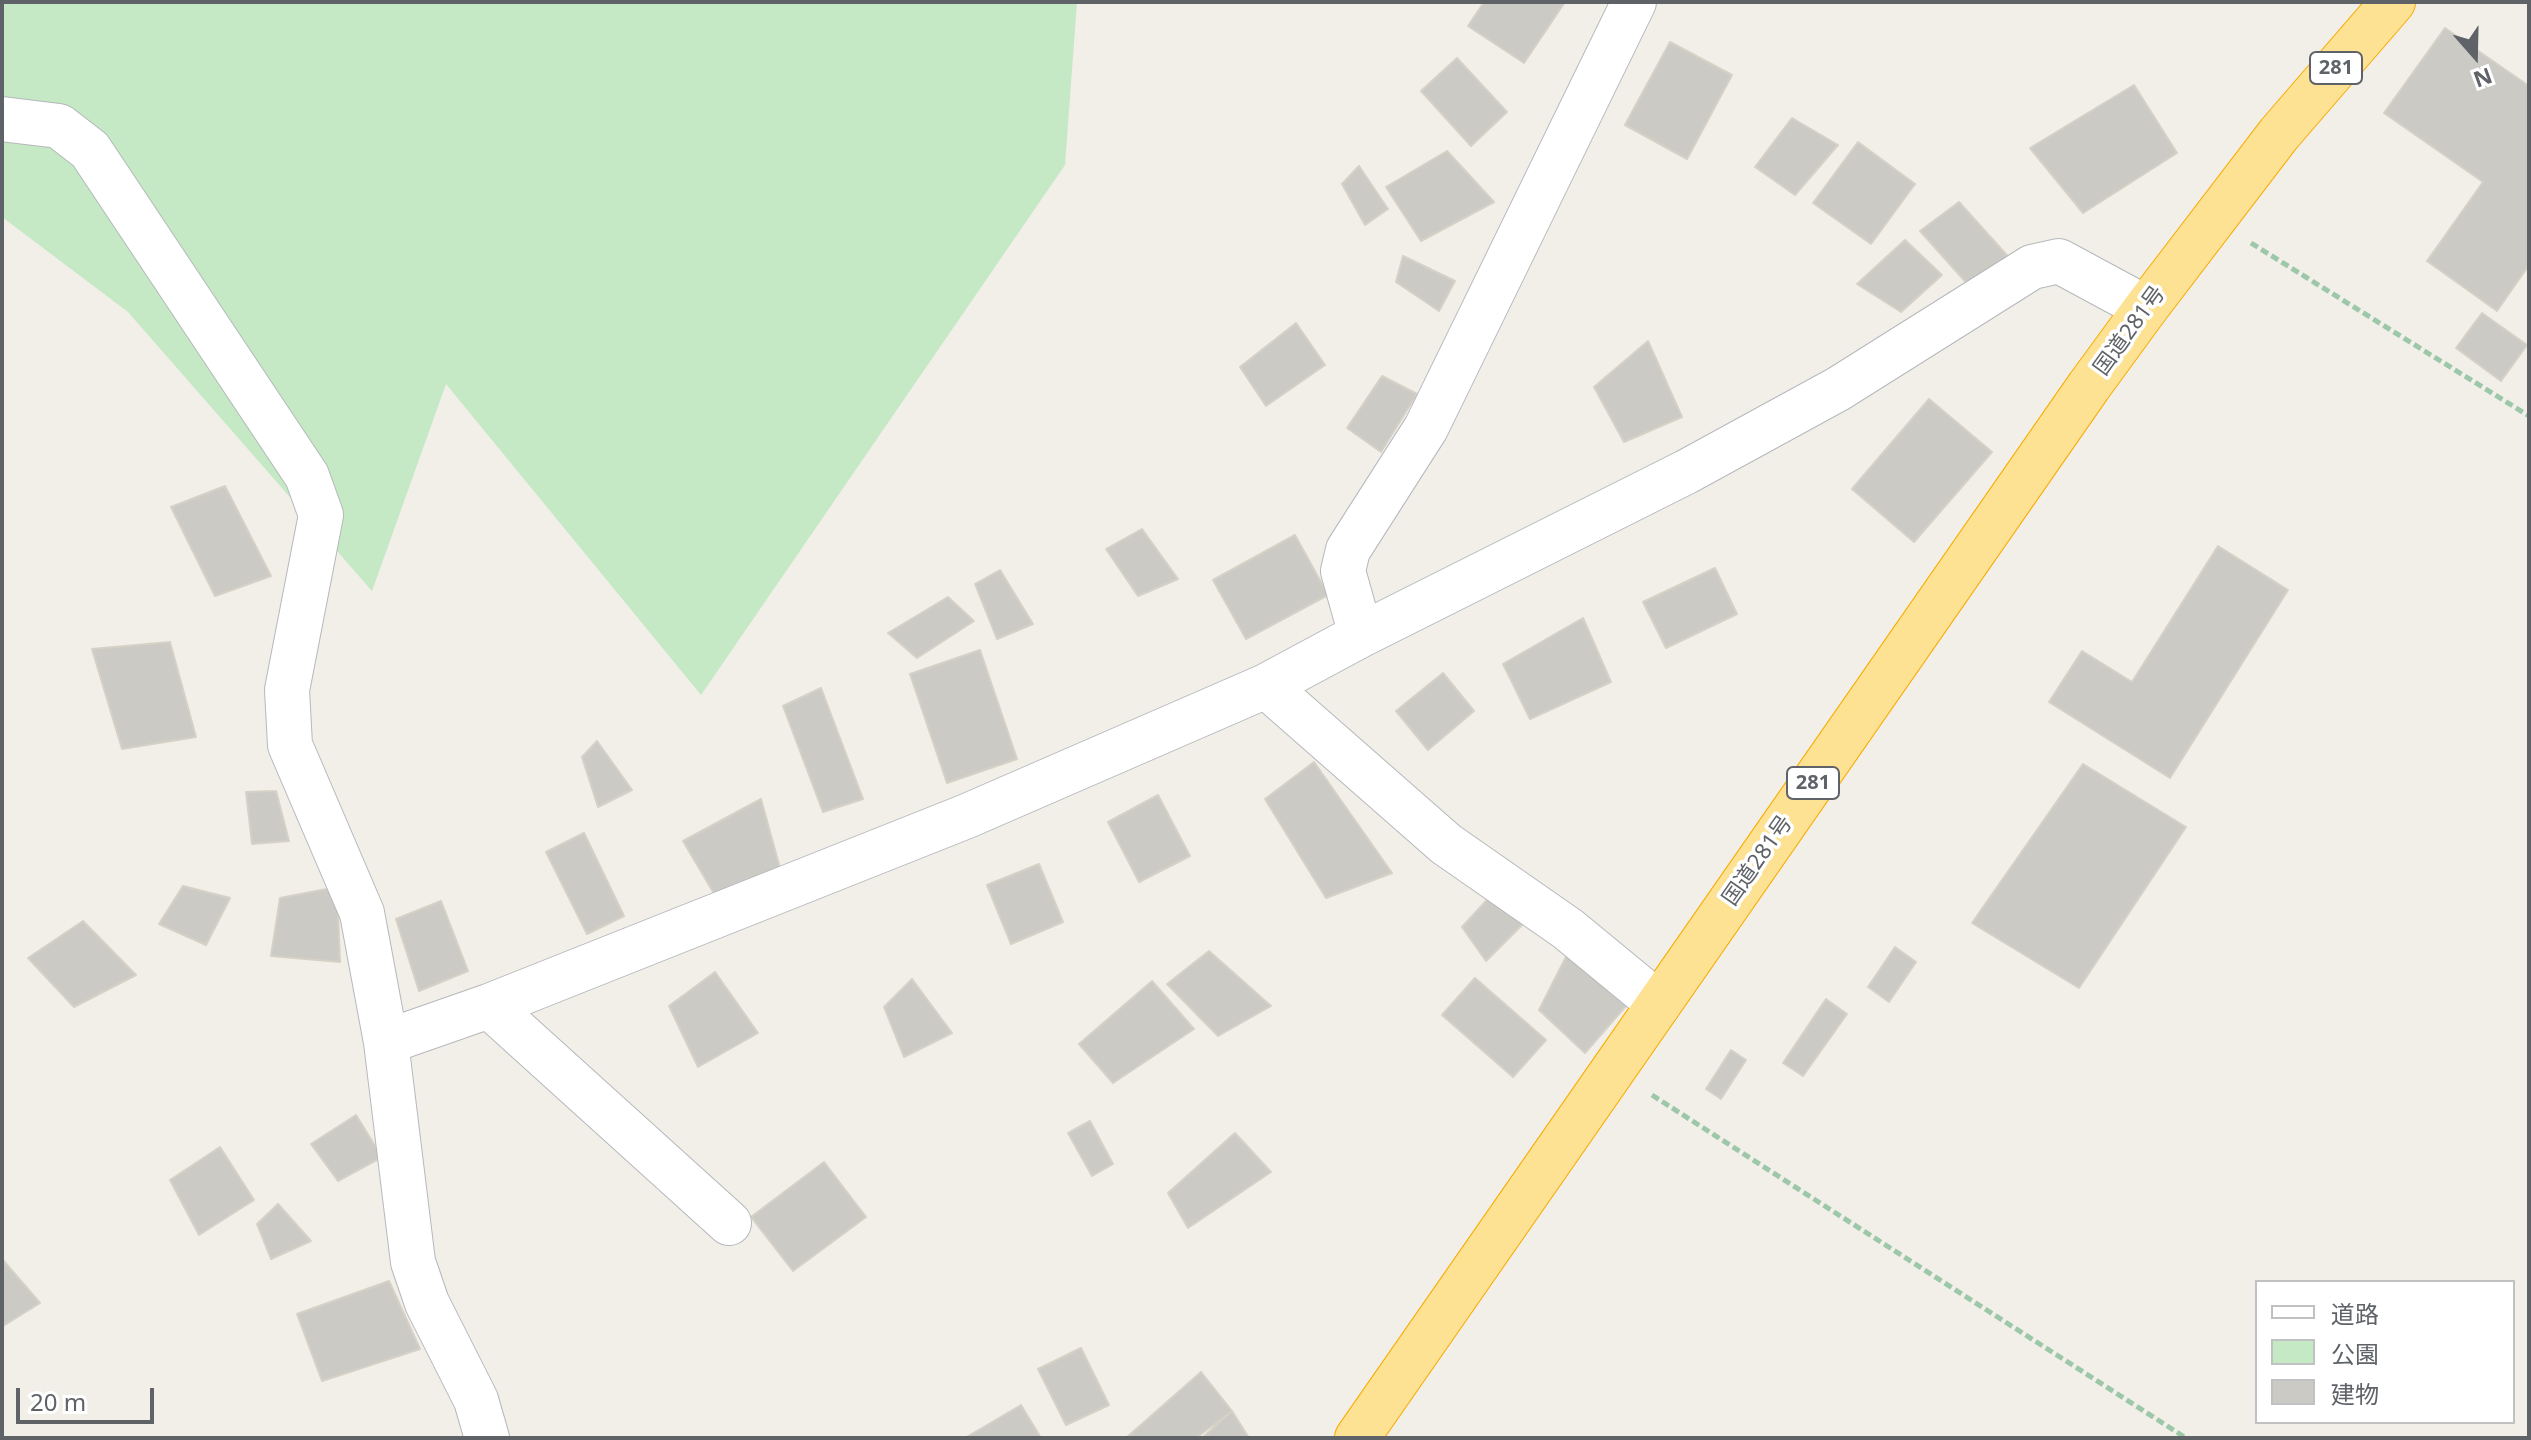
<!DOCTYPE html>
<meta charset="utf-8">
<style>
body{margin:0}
#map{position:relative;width:2531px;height:1440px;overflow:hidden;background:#f1efe8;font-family:"Noto Sans","Noto Sans JP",sans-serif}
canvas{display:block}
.frame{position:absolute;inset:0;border:4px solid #5f6368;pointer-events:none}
.legend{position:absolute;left:2255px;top:1280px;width:260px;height:144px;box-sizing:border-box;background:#fff;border:2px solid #bfc1c3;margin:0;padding:10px 14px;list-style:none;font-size:24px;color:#5f6368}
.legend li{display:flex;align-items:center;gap:16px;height:40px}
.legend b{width:40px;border:2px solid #bfc1c3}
.north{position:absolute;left:2435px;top:16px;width:80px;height:80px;-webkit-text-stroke:6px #fff;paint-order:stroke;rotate:160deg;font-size:22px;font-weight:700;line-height:32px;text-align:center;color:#5f6368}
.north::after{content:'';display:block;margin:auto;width:28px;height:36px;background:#5f6368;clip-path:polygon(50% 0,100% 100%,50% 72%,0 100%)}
.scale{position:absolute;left:16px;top:1388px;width:138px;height:36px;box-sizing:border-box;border:4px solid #5f6368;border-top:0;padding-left:10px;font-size:24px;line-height:28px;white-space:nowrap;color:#5f6368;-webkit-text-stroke:6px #fff;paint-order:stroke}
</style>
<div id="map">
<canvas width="2531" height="1440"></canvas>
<div class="frame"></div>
<ul class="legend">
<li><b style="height:10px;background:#fff"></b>道路</li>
<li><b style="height:22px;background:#c5e8c5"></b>公園</li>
<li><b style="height:22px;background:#cccac5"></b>建物</li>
</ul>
<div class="north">N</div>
<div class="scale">20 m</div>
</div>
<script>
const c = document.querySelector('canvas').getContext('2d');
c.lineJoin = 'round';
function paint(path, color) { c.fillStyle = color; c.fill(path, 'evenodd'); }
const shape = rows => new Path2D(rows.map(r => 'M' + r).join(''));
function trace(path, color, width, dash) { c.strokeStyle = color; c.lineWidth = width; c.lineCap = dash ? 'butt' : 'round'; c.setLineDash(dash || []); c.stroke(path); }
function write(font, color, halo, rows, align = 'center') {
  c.font = font + ' "Noto Sans","Noto Sans JP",sans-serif'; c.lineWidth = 7; c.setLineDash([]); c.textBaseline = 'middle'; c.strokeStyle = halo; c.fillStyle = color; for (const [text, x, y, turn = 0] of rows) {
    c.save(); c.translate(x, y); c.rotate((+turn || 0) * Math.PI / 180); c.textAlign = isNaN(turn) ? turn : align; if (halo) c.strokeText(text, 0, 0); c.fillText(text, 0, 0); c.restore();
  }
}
paint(shape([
 [2,2,1077,2,1065,165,701,695,446,384,372,591,128,312,2,217]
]), '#c5e8c5');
const building = shape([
 [1484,2,1565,2,1524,63,1468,26,1484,2],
 [2445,28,2529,86,2529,265,2497,311,2427,261,2483,182,2384,113,2445,28],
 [1670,42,1732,75,1687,159,1625,125,1670,42],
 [1457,58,1507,112,1471,146,1421,91,1457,58],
 [2134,85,2177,153,2083,213,2030,148,2134,85],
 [1792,118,1838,145,1795,195,1755,167,1792,118],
 [1858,142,1915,184,1871,244,1813,203,1858,142],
 [1447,151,1494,202,1421,241,1386,187,1447,151],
 [1359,166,1388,209,1365,225,1342,184,1359,166],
 [1959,202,2013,262,1972,289,1920,231,1959,202],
 [1905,240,1942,275,1901,312,1857,284,1905,240],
 [1403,256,1455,281,1439,311,1396,282,1403,256],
 [2482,313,2527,345,2501,381,2456,348,2482,313],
 [1296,323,1325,365,1266,406,1240,367,1296,323],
 [1648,341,1682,417,1624,442,1594,387,1648,341],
 [1382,376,1417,394,1381,452,1347,428,1382,376],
 [1929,399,1992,452,1914,542,1852,489,1929,399],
 [225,486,271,576,215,596,171,507,225,486],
 [1142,529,1178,579,1138,596,1106,549,1142,529],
 [1295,535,1328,595,1246,639,1213,580,1295,535],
 [2218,546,2288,590,2170,778,2049,702,2082,651,2132,682,2218,546],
 [1715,568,1737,614,1666,648,1643,602,1715,568],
 [1000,570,1033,624,997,639,975,584,1000,570],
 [948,597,974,621,917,658,888,633,948,597],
 [1583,618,1611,682,1530,719,1503,664,1583,618],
 [170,642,196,737,122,749,92,649,170,642],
 [980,650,1017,759,947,783,910,674,980,650],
 [1443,673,1474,711,1428,750,1396,711,1443,673],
 [821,688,863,799,823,812,783,706,821,688],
 [597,741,632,790,598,807,582,757,597,741],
 [1314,762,1392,873,1326,898,1265,799,1314,762],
 [2083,764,2186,827,2079,988,1972,923,2083,764],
 [276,791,289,841,252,844,246,792,276,791],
 [1158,795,1190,856,1139,882,1108,822,1158,795],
 [761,799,781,872,719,902,683,841,761,799],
 [584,833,624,916,587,934,546,852,584,833],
 [1039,864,1063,922,1011,944,987,885,1039,864],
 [183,886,230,898,206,945,159,924,183,886],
 [337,887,340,962,271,956,280,898,337,887],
 [1497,889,1531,916,1486,961,1462,927,1497,889],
 [441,901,468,971,419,991,396,919,441,901],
 [83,921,136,975,74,1007,28,958,83,921],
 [1571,947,1632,999,1585,1053,1539,1010,1571,947],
 [1895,947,1916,962,1889,1002,1868,987,1895,947],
 [1209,951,1271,1006,1218,1036,1167,984,1209,951],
 [715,972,758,1033,698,1067,669,1006,715,972],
 [1475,978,1546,1040,1513,1077,1442,1015,1475,978],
 [912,979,952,1033,904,1057,884,1007,912,979],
 [1152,981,1194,1029,1113,1083,1079,1044,1152,981],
 [1826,999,1847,1014,1803,1076,1783,1063,1826,999],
 [1731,1050,1746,1060,1721,1099,1706,1089,1731,1050],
 [356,1115,382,1157,338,1181,311,1144,356,1115],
 [1090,1121,1113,1164,1092,1176,1068,1133,1090,1121],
 [1235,1133,1271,1172,1188,1228,1168,1193,1235,1133],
 [220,1147,254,1200,199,1235,170,1180,220,1147],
 [824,1162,866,1217,793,1271,751,1217,824,1162],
 [278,1204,311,1241,271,1259,257,1224,278,1204],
 [2,1259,40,1303,3,1326,2,1325,2,1259],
 [389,1281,420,1349,322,1381,297,1314,389,1281],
 [1081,1348,1109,1405,1066,1425,1038,1369,1081,1348],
 [1201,1372,1232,1411,1202,1438,1126,1438,1201,1372],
 [1021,1405,1041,1438,965,1438,1021,1405],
 [1232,1411,1249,1438,1196,1438,1232,1411]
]);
paint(building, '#cccac5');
trace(building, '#d6d1c6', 2);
const minor = shape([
 [2,119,59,126,90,150,307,476,321,515,287,690,290,745,362,913,386,1042,413,1262,427,1303,476,1400,487,1438],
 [1361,635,1343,571,1348,550,1426,428,1634,2],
 [1266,686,1446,844,1568,929,1659,1004],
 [489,1006,729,1223],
 [386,1042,489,1006,967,816,1266,686,1361,635,1686,472,1838,389,2032,267,2059,261,2146,308]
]);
const highway = shape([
 [1357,1438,2089,386,2146,308,2279,134,2393,2]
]);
trace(minor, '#b5b8bc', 46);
trace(highway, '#f9ab00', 46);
trace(shape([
 [2251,243,2529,416],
 [1652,1095,2186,1438]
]), '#9cc7a9', 5, [8, 4]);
trace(minor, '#fff', 44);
trace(highway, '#fde293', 44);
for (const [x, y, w] of [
 [2336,68,52],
 [1813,783,52]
]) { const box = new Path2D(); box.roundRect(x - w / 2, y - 16, w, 32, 6); c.fillStyle = '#fff'; c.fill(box); trace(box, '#5f6368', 2); }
write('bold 20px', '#5f6368', null, [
 ["281",2336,68],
 ["281",1813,783]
]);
write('22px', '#5f6368', '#fff', [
 ["国道281号",2130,331,-54],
 ["国道281号",1758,861,-55]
]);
</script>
